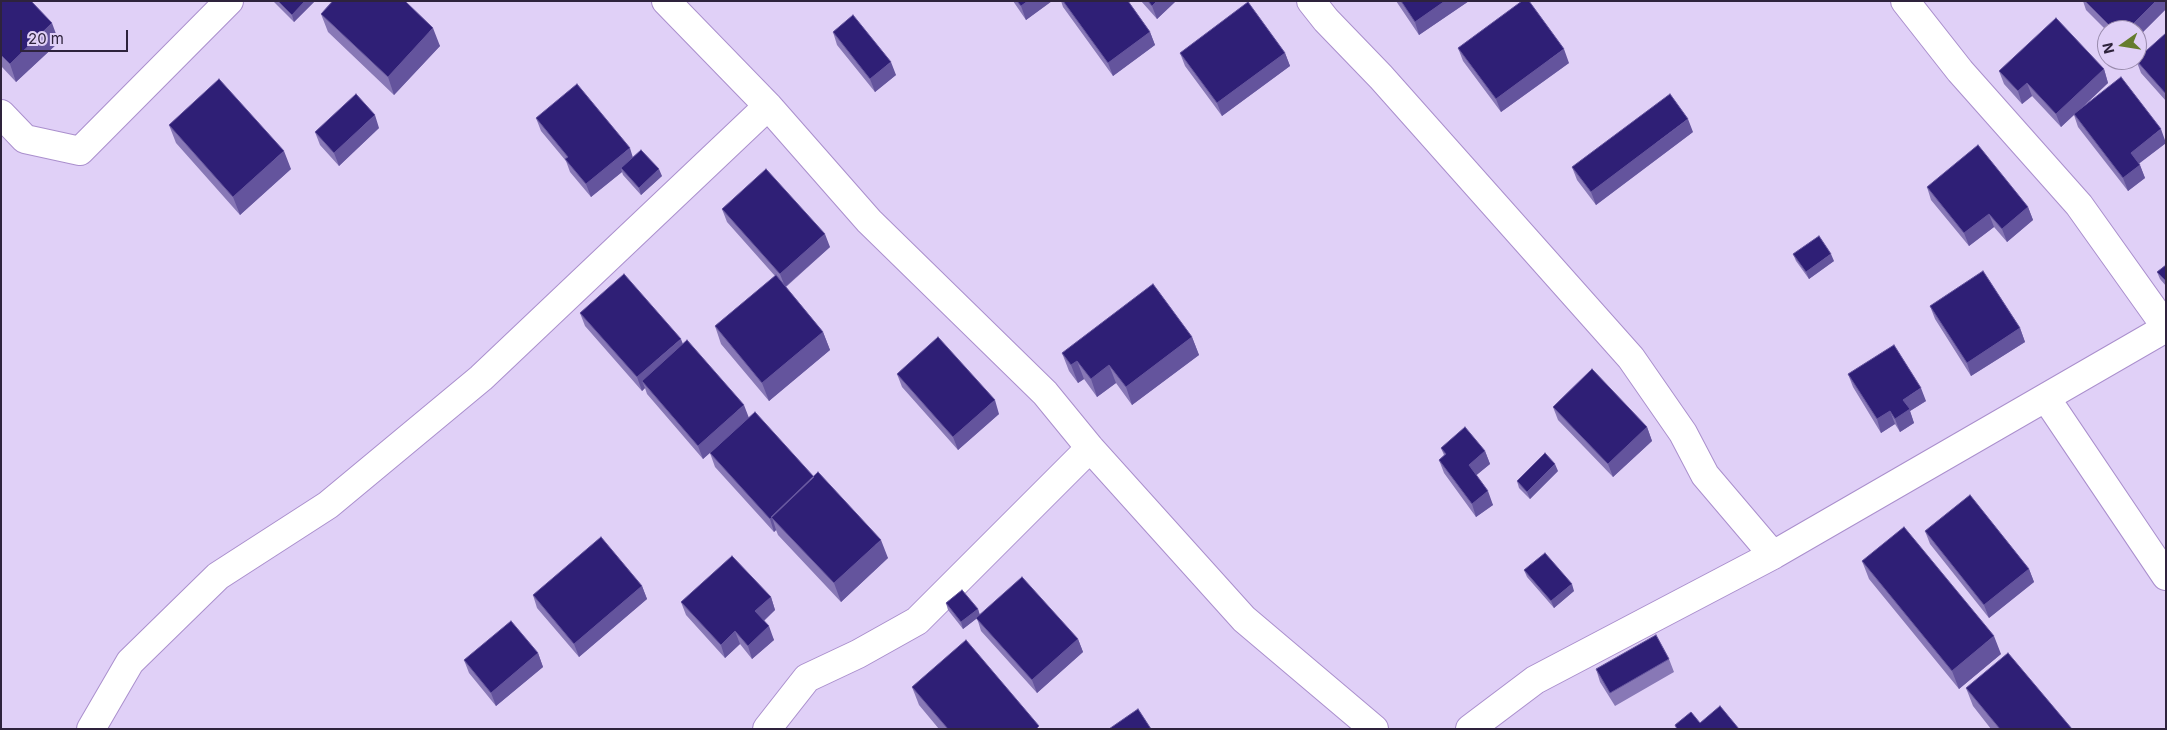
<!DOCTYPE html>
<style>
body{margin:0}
#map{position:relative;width:2167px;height:730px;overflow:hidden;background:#e0d0f7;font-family:Inter,sans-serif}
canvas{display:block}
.frame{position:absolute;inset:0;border:2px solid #2e233c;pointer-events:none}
.north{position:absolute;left:2097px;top:20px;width:50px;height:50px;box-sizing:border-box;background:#e0d0f7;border:1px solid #998bac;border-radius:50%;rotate:257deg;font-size:14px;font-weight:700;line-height:20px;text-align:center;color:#2e233c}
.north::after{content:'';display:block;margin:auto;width:18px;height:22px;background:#657c2e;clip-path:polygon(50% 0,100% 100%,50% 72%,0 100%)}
.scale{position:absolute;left:20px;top:30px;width:108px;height:22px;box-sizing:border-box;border:2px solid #2e233c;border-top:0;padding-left:6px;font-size:15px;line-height:18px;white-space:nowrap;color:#2e233c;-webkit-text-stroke:4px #e0d0f7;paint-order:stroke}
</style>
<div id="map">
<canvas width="2167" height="730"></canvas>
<div class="frame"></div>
<div class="north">N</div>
<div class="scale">20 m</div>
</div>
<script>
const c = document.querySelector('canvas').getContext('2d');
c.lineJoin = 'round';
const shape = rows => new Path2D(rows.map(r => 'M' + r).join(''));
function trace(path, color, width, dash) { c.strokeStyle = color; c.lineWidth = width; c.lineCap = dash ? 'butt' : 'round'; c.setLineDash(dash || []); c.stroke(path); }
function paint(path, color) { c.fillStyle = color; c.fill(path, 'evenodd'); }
const minor = shape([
 [666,1,768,106,869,221,1045,393,1090,448,1244,619,1374,729],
 [1311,1,1326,20,1381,77,1631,358,1683,433,1705,475,1773,555],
 [1905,1,1960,71,2079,205,2166,327],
 [1,114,25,139,80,151,229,1],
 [2046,398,2166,576],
 [91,729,130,662,218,576,328,505,481,378,768,106],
 [767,729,807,678,858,654,917,621,1090,448],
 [1470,729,1535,680,1773,555,2166,328]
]);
trace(minor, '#aa8fcd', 30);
trace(minor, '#fff', 28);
paint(shape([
 [1,1,59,42,16,82,1,66],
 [273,1,313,1,314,2,294,22],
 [332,1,405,1,440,46,394,95,328,32,321,14],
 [1013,1,1052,1,1026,20],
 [1061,1,1128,1,1150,32,1155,45,1113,76,1063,7],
 [1141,1,1176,1,1157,19],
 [1396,1,1469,1,1419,35],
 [2083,1,2166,1,2166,9,2137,38,2137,30,2107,30,2107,31,2086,10],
 [833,32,896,75,875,92,837,45],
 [2166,33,2166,101,2141,73,2136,60],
 [1458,48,1569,63,1501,112,1463,61],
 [1180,53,1285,53,1290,66,1222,116,1185,66],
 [2104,69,2108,83,2081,109,2166,141,2166,143,2139,163,2145,178,2128,191,2078,127,2074,115,2061,127,2032,96,2022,104,2004,84,1999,71],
 [536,118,633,157,662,176,641,195,623,175,622,172,591,197,570,172,566,161,541,131],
 [169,125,291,169,240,215,176,143],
 [379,128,339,166,320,145,315,132],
 [1693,132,1596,205,1577,180,1572,167],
 [1927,187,2028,207,2033,220,2007,242,1994,227,1969,246,1931,200],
 [722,209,830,247,786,287,823,332,830,350,769,401,721,344,715,326,775,276,727,222],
 [1793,254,1834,261,1809,279,1796,261],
 [2166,265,2166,286,2160,279,2157,272],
 [1930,306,2020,328,2025,342,1971,376,1935,319],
 [580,313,749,418,888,558,841,602,778,535,776,530,774,532,715,467,710,453,728,437,703,459,647,394,645,388,642,391,585,326],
 [1192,337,1199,355,1132,405,1116,383,1097,397,1084,379,1078,383,1069,371,1062,353],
 [897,374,999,414,958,450,902,387],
 [1848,374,1926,401,1910,411,1914,423,1900,432,1895,424,1881,433,1853,387],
 [1553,407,1647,427,1652,441,1613,477,1558,420],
 [1441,448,1485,451,1490,464,1476,475,1493,505,1476,517,1444,473,1439,460,1444,455],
 [1558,471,1530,499,1519,488,1517,481],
 [1925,531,2029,569,2034,582,1989,618,1930,544],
 [1862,561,2001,654,1959,689,1869,579],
 [1524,570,1574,591,1554,608,1527,577],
 [642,586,647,599,579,657,537,608,533,595],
 [771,597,775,610,764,621,774,640,752,659,740,644,725,658,686,615,681,602],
 [946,603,978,609,980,615,1078,639,1083,652,1037,693,981,631,977,618,963,629,948,610],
 [538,653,543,667,496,706,469,673,464,660],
 [1669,659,1674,672,1615,706,1600,682,1596,669],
 [912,687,1040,729,939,729,919,705],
 [1966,688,2072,729,1991,729,1973,706]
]), '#8878b6');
paint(shape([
 [305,1,313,1,314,2,294,22,292,15],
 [1028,1,1052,1,1026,20,1021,6],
 [1157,1,1176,1,1157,19,1152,6],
 [1445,1,1469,1,1419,35,1415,22],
 [2156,1,2166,1,2166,9,2137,38,2137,30,2127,30],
 [52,23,59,42,16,82,10,64],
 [433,28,440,46,394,95,388,77],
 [1150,32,1155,45,1113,76,1108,63],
 [1564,49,1569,63,1501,112,1496,99],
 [1285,53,1290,66,1222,116,1217,103],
 [891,62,896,75,875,92,870,79],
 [2104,69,2108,83,2061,127,2056,114],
 [2027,83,2032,96,2022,104,2018,91],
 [375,115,379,128,339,166,334,153],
 [1688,119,1693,132,1596,205,1591,192],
 [2161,129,2166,143,2136,166,2131,153],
 [630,148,634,161,621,168,622,172,591,197,586,184],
 [284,151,291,169,240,215,233,197],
 [2140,165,2145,178,2128,191,2123,178],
 [659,169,662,176,641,195,639,188],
 [2028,207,2033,220,2007,242,2002,229],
 [1989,214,1994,227,1969,246,1964,233],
 [825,234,830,247,785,287,780,274],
 [1831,254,1834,261,1809,279,1806,272],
 [2020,328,2025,342,1971,376,1967,363],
 [823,332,830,350,769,401,762,383],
 [1192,337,1199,355,1132,405,1126,387],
 [681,339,686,352,642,381,645,388,642,391,637,377],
 [1077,361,1084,379,1078,383,1071,365],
 [1109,365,1116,383,1097,397,1091,379],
 [1921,388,1926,401,1910,411,1914,423,1900,432,1895,419,1903,400],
 [995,400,999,414,958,450,953,437],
 [744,405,749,418,703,459,698,446],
 [1890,411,1895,424,1881,433,1877,419],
 [1647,427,1652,441,1613,477,1608,464],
 [1485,451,1490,464,1473,478,1469,465],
 [1555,464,1558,471,1530,499,1527,492],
 [1488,491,1493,505,1476,517,1472,504],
 [772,517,776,530,774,532,770,519],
 [881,540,888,558,841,602,834,583],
 [2029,569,2034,582,1989,618,1984,605],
 [1572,584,1574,591,1554,608,1551,601],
 [642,586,647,599,579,657,574,644],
 [771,597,775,610,760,624,755,611],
 [978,609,980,616,963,629,961,622],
 [769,626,774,640,752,659,748,646],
 [735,631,740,644,725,658,721,645],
 [1994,636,2001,654,1959,689,1952,671],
 [1078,639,1083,652,1037,693,1032,680],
 [538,653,543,667,496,706,491,693]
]), '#64549d');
const building = shape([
 [1,1,31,1,52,23,10,64,1,55,1,1],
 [278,1,305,1,292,15,278,1],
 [333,1,405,1,433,28,388,77,321,14,333,1],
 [1017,1,1028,1,1021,6,1017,1],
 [1063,1,1128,1,1150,32,1108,63,1063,1],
 [1148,1,1157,1,1152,6,1148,1],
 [1401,1,1445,1,1415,22,1401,1],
 [1522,1,1529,1,1564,49,1496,99,1458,48,1522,1],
 [2085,1,2156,1,2127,30,2114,30,2085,1],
 [1248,2,1285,53,1217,103,1180,53,1248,2],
 [853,15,891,62,870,79,833,32,853,15],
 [2056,18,2104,69,2056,114,2027,83,2018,91,1999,71,2056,18],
 [2166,33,2166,94,2136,60,2166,33],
 [2121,77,2161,129,2131,153,2140,165,2123,178,2074,114,2121,77],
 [219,79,284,151,233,197,169,125,219,79],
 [577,84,630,148,586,184,565,159,568,157,536,118,577,84],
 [356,94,375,115,334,153,315,132,356,94],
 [1670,94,1688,119,1591,192,1572,167,1670,94],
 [1978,145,2028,207,2002,229,1989,214,1964,233,1927,187,1978,145],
 [641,150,659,169,639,188,621,168,641,150],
 [766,169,825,234,780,274,722,209,766,169],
 [1819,236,1831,254,1806,272,1793,254,1819,236],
 [2166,265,2166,281,2157,272,2166,265],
 [1983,271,2020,328,1967,363,1930,306,1983,271],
 [624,274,681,339,637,377,580,313,624,274],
 [776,275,823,332,762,383,715,326,776,275],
 [1153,284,1192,337,1126,387,1109,365,1091,379,1077,361,1071,365,1062,353,1153,284],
 [938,337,995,400,953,437,897,374,938,337],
 [687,340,744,405,698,446,642,381,687,340],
 [1894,345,1921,388,1903,400,1910,409,1895,419,1890,411,1877,419,1848,374,1894,345],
 [1592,369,1647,427,1608,464,1553,407,1592,369],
 [755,412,814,477,770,519,710,453,755,412],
 [1465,427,1485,451,1469,465,1488,491,1472,504,1439,460,1446,454,1441,448,1465,427],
 [1545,453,1555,464,1527,492,1517,481,1545,453],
 [818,472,881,540,834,583,771,517,818,472],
 [1970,495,2029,569,1984,605,1925,531,1970,495],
 [1904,527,1994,636,1952,671,1862,561,1904,527],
 [601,537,642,586,574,644,533,595,601,537],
 [1545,553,1572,584,1551,601,1524,570,1545,553],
 [732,556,771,597,755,611,769,626,748,646,735,631,721,645,681,602,732,556],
 [1022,577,1078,639,1032,680,976,618,1022,577],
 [962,590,978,609,961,622,946,603,962,590],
 [511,621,538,653,491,693,464,660,511,621],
 [1656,635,1669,659,1610,693,1596,669,1656,635],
 [966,640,1039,726,1036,729,948,729,912,687,966,640],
 [2008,653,2072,729,2000,729,1966,688,2008,653],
 [1720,706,1739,729,1677,729,1675,725,1691,712,1700,723,1720,706],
 [1138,709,1151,729,1109,729,1138,709]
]);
paint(building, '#2f1f76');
trace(building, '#64549d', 1);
</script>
